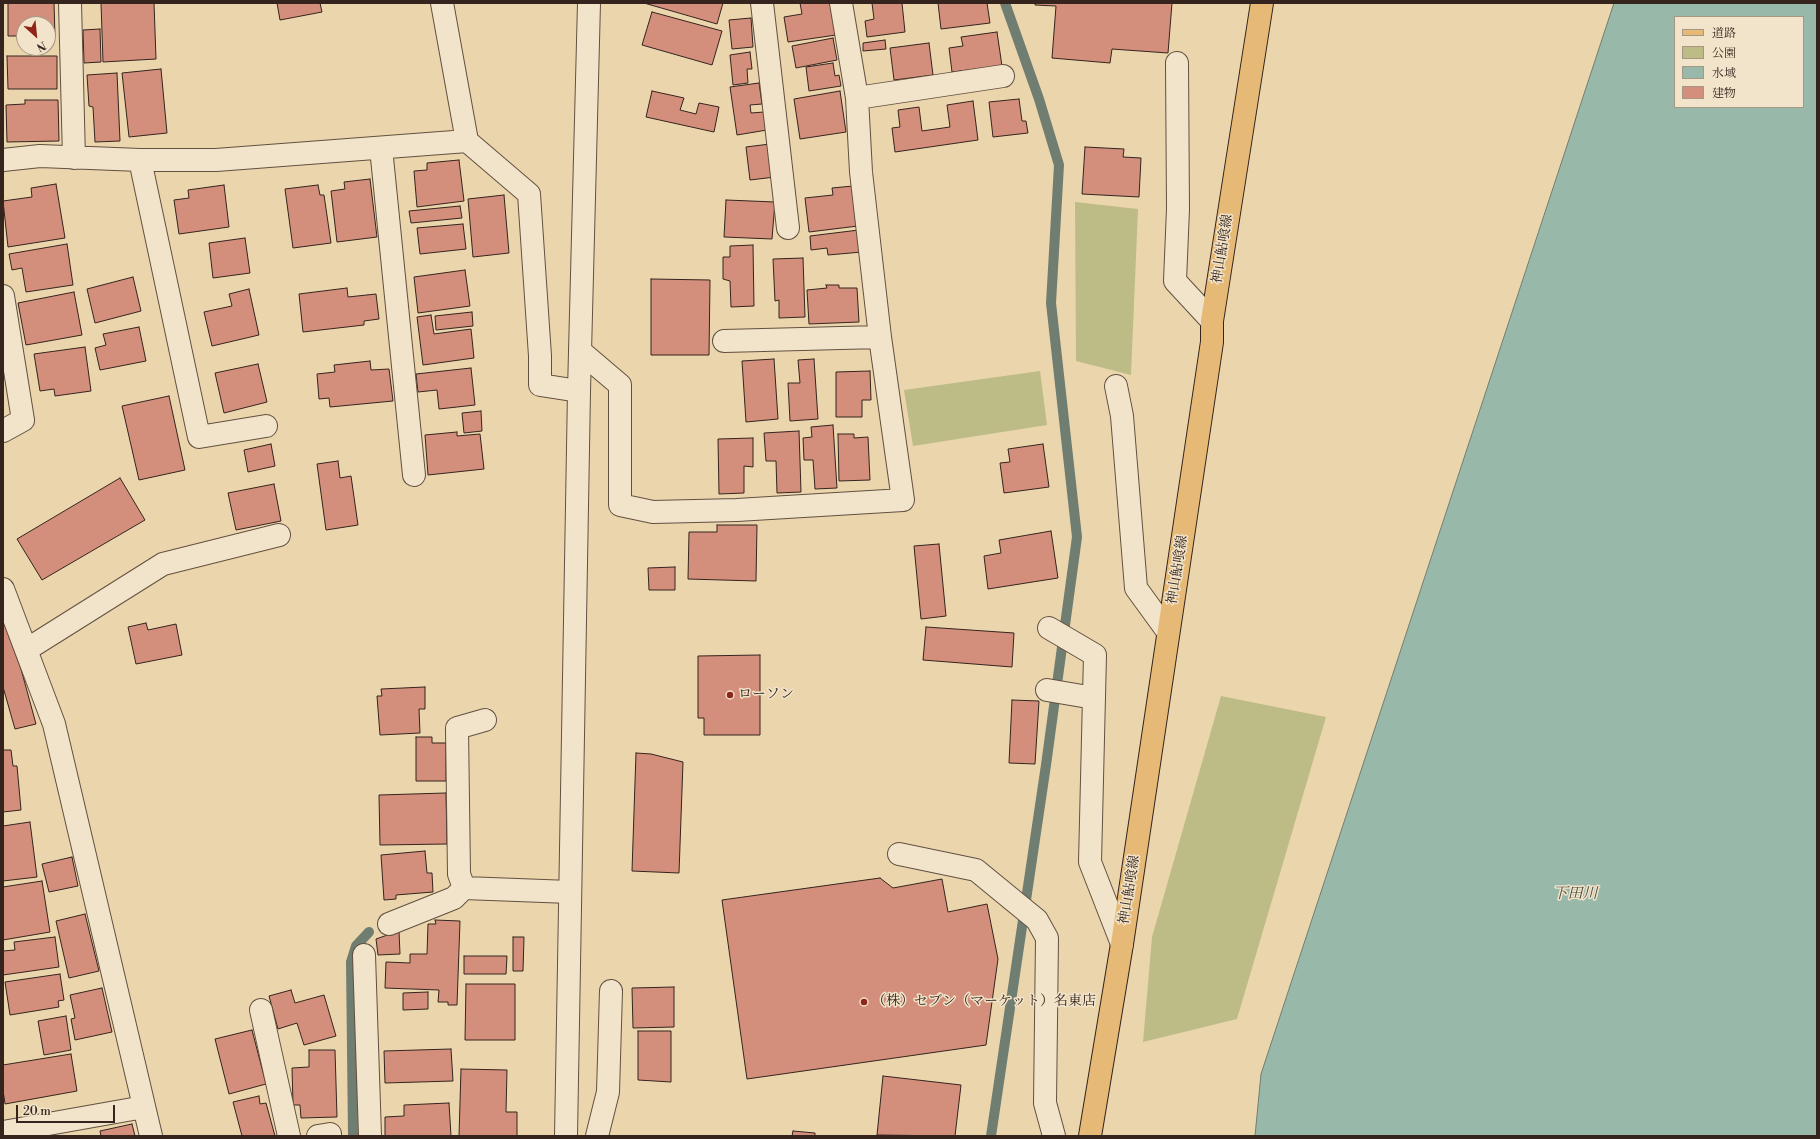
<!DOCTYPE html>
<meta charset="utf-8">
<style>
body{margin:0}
#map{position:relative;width:1820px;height:1139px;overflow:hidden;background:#ebd5ad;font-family:"Libre Bodoni","Noto Serif JP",serif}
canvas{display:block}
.frame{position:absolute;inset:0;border:4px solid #34241d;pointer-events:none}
.legend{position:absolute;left:1674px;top:16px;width:130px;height:92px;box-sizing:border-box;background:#f2e4ca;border:1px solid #a69785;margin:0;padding:5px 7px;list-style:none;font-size:12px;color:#34241d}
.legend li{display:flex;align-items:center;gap:8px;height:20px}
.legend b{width:20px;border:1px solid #a69785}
.north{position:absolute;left:16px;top:16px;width:40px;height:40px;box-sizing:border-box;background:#f2e4ca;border:1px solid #a69785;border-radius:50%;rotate:153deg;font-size:11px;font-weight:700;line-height:16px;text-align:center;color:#34241d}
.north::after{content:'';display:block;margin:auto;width:14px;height:18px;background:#8f2418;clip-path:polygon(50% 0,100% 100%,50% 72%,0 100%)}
.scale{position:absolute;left:16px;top:1105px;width:99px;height:18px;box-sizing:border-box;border:2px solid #34241d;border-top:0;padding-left:5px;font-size:12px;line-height:14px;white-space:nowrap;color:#34241d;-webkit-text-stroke:3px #f2e4ca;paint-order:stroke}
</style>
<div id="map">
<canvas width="1820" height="1139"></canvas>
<div class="frame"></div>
<ul class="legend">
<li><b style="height:5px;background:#e6ba76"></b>道路</li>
<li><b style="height:11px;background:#bdbc86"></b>公園</li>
<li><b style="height:11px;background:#98b9a9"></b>水域</li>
<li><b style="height:11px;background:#d38f7b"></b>建物</li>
</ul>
<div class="north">N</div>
<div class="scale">20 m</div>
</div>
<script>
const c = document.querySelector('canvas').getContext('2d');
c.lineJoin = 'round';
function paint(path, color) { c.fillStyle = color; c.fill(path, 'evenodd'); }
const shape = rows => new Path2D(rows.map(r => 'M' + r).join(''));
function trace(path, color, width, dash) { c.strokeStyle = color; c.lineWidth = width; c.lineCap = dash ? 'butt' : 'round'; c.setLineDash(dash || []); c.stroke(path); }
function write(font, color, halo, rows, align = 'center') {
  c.font = font + ' "Libre Bodoni","Noto Serif JP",serif'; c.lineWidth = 3; c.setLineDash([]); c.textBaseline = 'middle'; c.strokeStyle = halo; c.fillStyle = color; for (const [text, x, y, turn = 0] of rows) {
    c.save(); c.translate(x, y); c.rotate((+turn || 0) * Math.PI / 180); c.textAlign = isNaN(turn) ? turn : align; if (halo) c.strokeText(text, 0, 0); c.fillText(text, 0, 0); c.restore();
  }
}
paint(shape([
 [1075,202,1138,209,1131,375,1076,361],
 [1040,371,1047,425,913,446,904,390],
 [1221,696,1326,717,1237,1019,1143,1042,1152,937]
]), '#bdbc86');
const water = shape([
 [1614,3,1817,3,1817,1136,1255,1136,1261,1074,1614,3],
 [1675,17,1803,17,1803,107,1675,107,1675,17]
]);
paint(water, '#98b9a9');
trace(water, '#707d71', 1);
trace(shape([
 [353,1136,351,962,356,946,369,932],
 [991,1136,1046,765,1077,537,1051,303,1059,165,1039,99,1005,3]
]), '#707d71', 10);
const building = shape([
 [8,3,54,3,55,36,48,36,48,24,24,24,24,36,8,36,8,3],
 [101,3,154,3,156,59,103,62,101,3],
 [277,3,320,3,322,12,280,20,277,3],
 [644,3,723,3,717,24,644,3],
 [800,3,831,3,836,35,788,42,784,17,802,14,800,3],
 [872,3,902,3,905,32,867,37,865,21,874,19,872,3],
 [938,3,987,3,990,23,941,29,938,3],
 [1035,3,1172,3,1168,53,1112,49,1110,63,1052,58,1056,6,1035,5,1035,3],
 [652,12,722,31,712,65,642,45,652,12],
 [751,18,753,47,732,49,729,20,751,18],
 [100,29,101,62,84,63,83,30,100,29],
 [997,32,1002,66,952,72,949,48,963,46,961,37,997,32],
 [833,38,837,60,796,68,792,46,833,38],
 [885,40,886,49,863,51,863,43,885,40],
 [929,43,933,75,894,80,890,48,929,43],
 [750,52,752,69,747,69,748,83,733,85,730,55,750,52],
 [7,56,57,56,57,89,8,89,7,56],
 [833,63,835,76,839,75,841,86,809,91,806,67,833,63],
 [161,69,167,133,129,137,122,73,161,69],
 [117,73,120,141,95,142,93,107,89,106,87,75,117,73],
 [759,83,762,104,750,105,751,113,764,112,767,130,737,135,730,87,759,83],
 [652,91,684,98,680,110,696,114,699,103,719,107,714,132,646,117,652,91],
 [840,91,846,132,800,139,794,99,840,91],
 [1019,99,1022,121,1026,121,1028,133,993,137,989,102,1019,99],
 [25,100,58,100,59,141,7,142,6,105,25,104,25,100],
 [973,101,978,140,895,152,892,128,900,127,898,110,919,107,922,131,950,127,947,105,973,101],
 [770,144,775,177,750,180,746,147,770,144],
 [1085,147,1124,149,1123,157,1141,158,1139,197,1082,194,1085,147],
 [459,160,464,201,417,207,414,171,427,170,427,163,459,160],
 [370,179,377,237,337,242,331,191,345,189,344,182,370,179],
 [56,184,65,238,8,247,3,201,32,197,31,188,56,184],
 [224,185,229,227,179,234,174,200,189,198,188,190,224,185],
 [318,185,320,195,324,195,331,243,293,248,285,189,318,185],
 [853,186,858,226,809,232,805,198,833,195,832,188,853,186],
 [504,195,509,253,473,257,468,199,504,195],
 [726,200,775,202,772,239,724,237,726,200],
 [460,206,462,218,411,223,409,211,460,206],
 [463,224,466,249,420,254,417,228,463,224],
 [859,230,862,252,828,255,827,248,811,250,810,236,859,230],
 [245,238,250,273,213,278,209,243,245,238],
 [67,244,73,285,26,292,22,268,12,270,9,254,67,244],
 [753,245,754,306,731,307,730,281,723,279,723,257,730,257,730,246,753,245],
 [803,258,805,317,779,318,779,300,775,301,773,259,803,258],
 [465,270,470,306,418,313,414,277,465,270],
 [133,277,141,311,95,323,87,289,133,277],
 [651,279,710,280,709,355,651,355,651,279],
 [826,285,839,285,839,288,857,288,859,322,809,324,807,290,827,288,826,285],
 [347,288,348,297,376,294,379,319,364,321,364,325,303,332,299,294,347,288],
 [249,289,259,335,212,346,204,312,232,306,229,294,249,289],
 [74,292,82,335,26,345,18,303,74,292],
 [472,312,473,326,436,330,435,316,472,312],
 [431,315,434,334,471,329,474,358,423,365,417,317,431,315],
 [139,327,146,361,100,370,95,348,106,345,103,334,139,327],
 [85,347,91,391,55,396,54,389,40,391,34,354,85,347],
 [774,359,778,419,746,422,742,361,774,359],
 [814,359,818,419,790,421,788,383,800,383,798,360,814,359],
 [370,361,371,370,389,369,393,401,330,407,329,398,319,399,317,374,335,372,334,365,370,361],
 [258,364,267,402,224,413,215,373,258,364],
 [471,368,475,405,439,409,437,390,418,392,416,374,471,368],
 [870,371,871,400,862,400,862,417,836,417,836,372,870,371],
 [169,396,185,470,139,480,122,406,169,396],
 [481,411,482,431,464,433,462,413,481,411],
 [833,425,837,488,815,489,813,460,804,460,803,438,812,437,811,427,833,425],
 [799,431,801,492,777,493,776,461,766,461,764,433,799,431],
 [457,432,457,436,480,434,484,469,428,475,425,435,457,432],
 [838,434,854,434,854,438,868,437,870,480,839,481,838,434],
 [753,438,753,467,744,466,744,493,719,494,718,439,753,438],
 [271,444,275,466,248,472,244,450,271,444],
 [1043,444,1049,487,1004,493,1000,463,1010,462,1008,449,1043,444],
 [338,461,340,478,351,476,358,525,326,530,317,464,338,461],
 [120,478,145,520,42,580,17,539,120,478],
 [274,484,281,521,236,530,228,493,274,484],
 [717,525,757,525,756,581,688,579,689,532,717,532,717,525],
 [1051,531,1058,578,988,589,984,556,1001,553,999,540,1051,531],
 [939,544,946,616,921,619,914,546,939,544],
 [675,567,675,590,649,590,648,568,675,567],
 [3,620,21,669,36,724,15,729,3,687,3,620],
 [146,623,148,630,176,624,182,655,136,664,128,627,146,623],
 [926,627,1014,633,1012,667,923,660,926,627],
 [760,655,760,735,704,735,704,718,698,718,698,656,760,655],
 [425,687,425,709,419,709,420,733,380,735,377,696,382,696,381,689,425,687],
 [1012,700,1039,701,1035,764,1009,763,1012,700],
 [416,737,432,737,432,743,446,743,446,781,416,781,416,737],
 [3,750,11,750,13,766,17,766,21,810,3,812,3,750],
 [636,753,651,754,683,762,679,873,632,871,636,753],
 [446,793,447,844,380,845,379,795,446,793],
 [30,822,37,877,3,881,3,826,30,822],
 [425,851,427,873,432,873,433,892,396,895,396,899,384,900,381,855,425,851],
 [72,857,78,886,49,892,42,864,72,857],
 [880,878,893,888,942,879,948,912,987,904,998,959,986,1045,747,1079,722,900,880,878],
 [42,881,50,932,3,940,3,887,42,881],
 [85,914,99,971,69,978,56,921,85,914],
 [435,920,460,921,457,1005,448,1005,448,1002,438,1002,439,990,385,988,386,962,410,963,410,954,427,954,428,924,436,924,435,920],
 [399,931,400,954,378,955,376,939,399,931],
 [55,937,59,967,3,975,3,951,15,950,14,942,55,937],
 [513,937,524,937,523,971,513,971,513,937],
 [464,956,507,956,506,974,464,974,464,956],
 [60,974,64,1000,58,1001,59,1007,10,1015,5,982,60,974],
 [466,984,515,984,515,1040,465,1040,466,984],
 [674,987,674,1027,633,1028,632,988,674,987],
 [102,988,112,1032,75,1040,71,1019,75,1018,70,995,102,988],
 [291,990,295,1003,324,995,336,1036,304,1045,297,1023,278,1029,269,996,291,990],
 [428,992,428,1009,403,1010,403,993,428,992],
 [66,1016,71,1050,44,1055,38,1021,66,1016],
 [252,1030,266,1084,229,1094,215,1039,252,1030],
 [638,1031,671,1031,671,1082,638,1080,638,1031],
 [451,1049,453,1081,385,1083,384,1051,451,1049],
 [309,1050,335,1050,337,1117,301,1118,300,1105,293,1105,292,1068,309,1067,309,1050],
 [71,1054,77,1091,5,1104,3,1090,3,1065,71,1054],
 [461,1069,507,1070,506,1112,517,1112,517,1136,459,1136,461,1069],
 [883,1076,961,1085,955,1136,877,1135,883,1076],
 [259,1096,260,1104,266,1103,275,1136,242,1136,233,1102,259,1096],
 [449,1103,451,1136,385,1136,385,1117,404,1116,404,1105,449,1103],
 [132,1124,135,1136,101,1136,100,1131,132,1124],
 [793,1131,815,1133,815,1136,792,1136,793,1131]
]);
paint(building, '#d38f7b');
trace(building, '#34241d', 1);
const minor = shape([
 [70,3,74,158],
 [442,3,467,141],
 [762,3,788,228],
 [841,3,857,98],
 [1177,63,1178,209,1175,281,1212,321],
 [381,148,414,475],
 [3,160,40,156,140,160,216,160,467,141,529,194,540,356,540,385,579,391],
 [140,160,199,437,266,426],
 [3,296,23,420,3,431],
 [880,337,861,172,857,98,1003,76],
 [580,351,620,385,620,505,653,512,737,510,903,500,880,337,724,341],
 [1116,386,1122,416,1136,588,1168,632],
 [3,589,54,724,151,1136],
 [1049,628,1095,655,1090,862,1122,944],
 [26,650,163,564,279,535],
 [1047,690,1094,698],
 [899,854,976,870,1037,920,1047,938,1045,1103,1054,1136],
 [464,888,459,874,457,728,485,720],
 [389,924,454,898,464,888,570,892],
 [364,955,370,1136],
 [261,1010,289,1136],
 [3,1132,144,1107],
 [318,1136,330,1134,330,1136],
 [597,1136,608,1092,611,991]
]);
const tertiary = shape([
 [566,1136,579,391,589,3]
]);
const primary = shape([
 [1090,1136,1122,944,1212,342,1212,321,1262,3]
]);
trace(minor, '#625041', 24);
trace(tertiary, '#625041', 24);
trace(primary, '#34241d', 24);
trace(minor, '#f2e4ca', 22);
trace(tertiary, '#f2e4ca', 22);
trace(primary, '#e6ba76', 22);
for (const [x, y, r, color] of [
 [730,695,4,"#8f2418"],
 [864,1002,4,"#8f2418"]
]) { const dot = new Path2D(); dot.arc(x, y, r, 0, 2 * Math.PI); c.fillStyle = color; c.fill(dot); trace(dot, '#f2e4ca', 1.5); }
write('14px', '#34241d', '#f2e4ca', [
 ["神山鮎喰線",1223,249,-81],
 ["神山鮎喰線",1178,570,-81],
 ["神山鮎喰線",1130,890,-81]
]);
write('14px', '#34241d', '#f2e4ca', [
 ["ローソン",738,695],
 ["（株）セブン（マーケット）名東店",872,1002]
], 'left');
write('italic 15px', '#4d4940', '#f2e4ca', [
 ["下田川",1575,894]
]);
</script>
